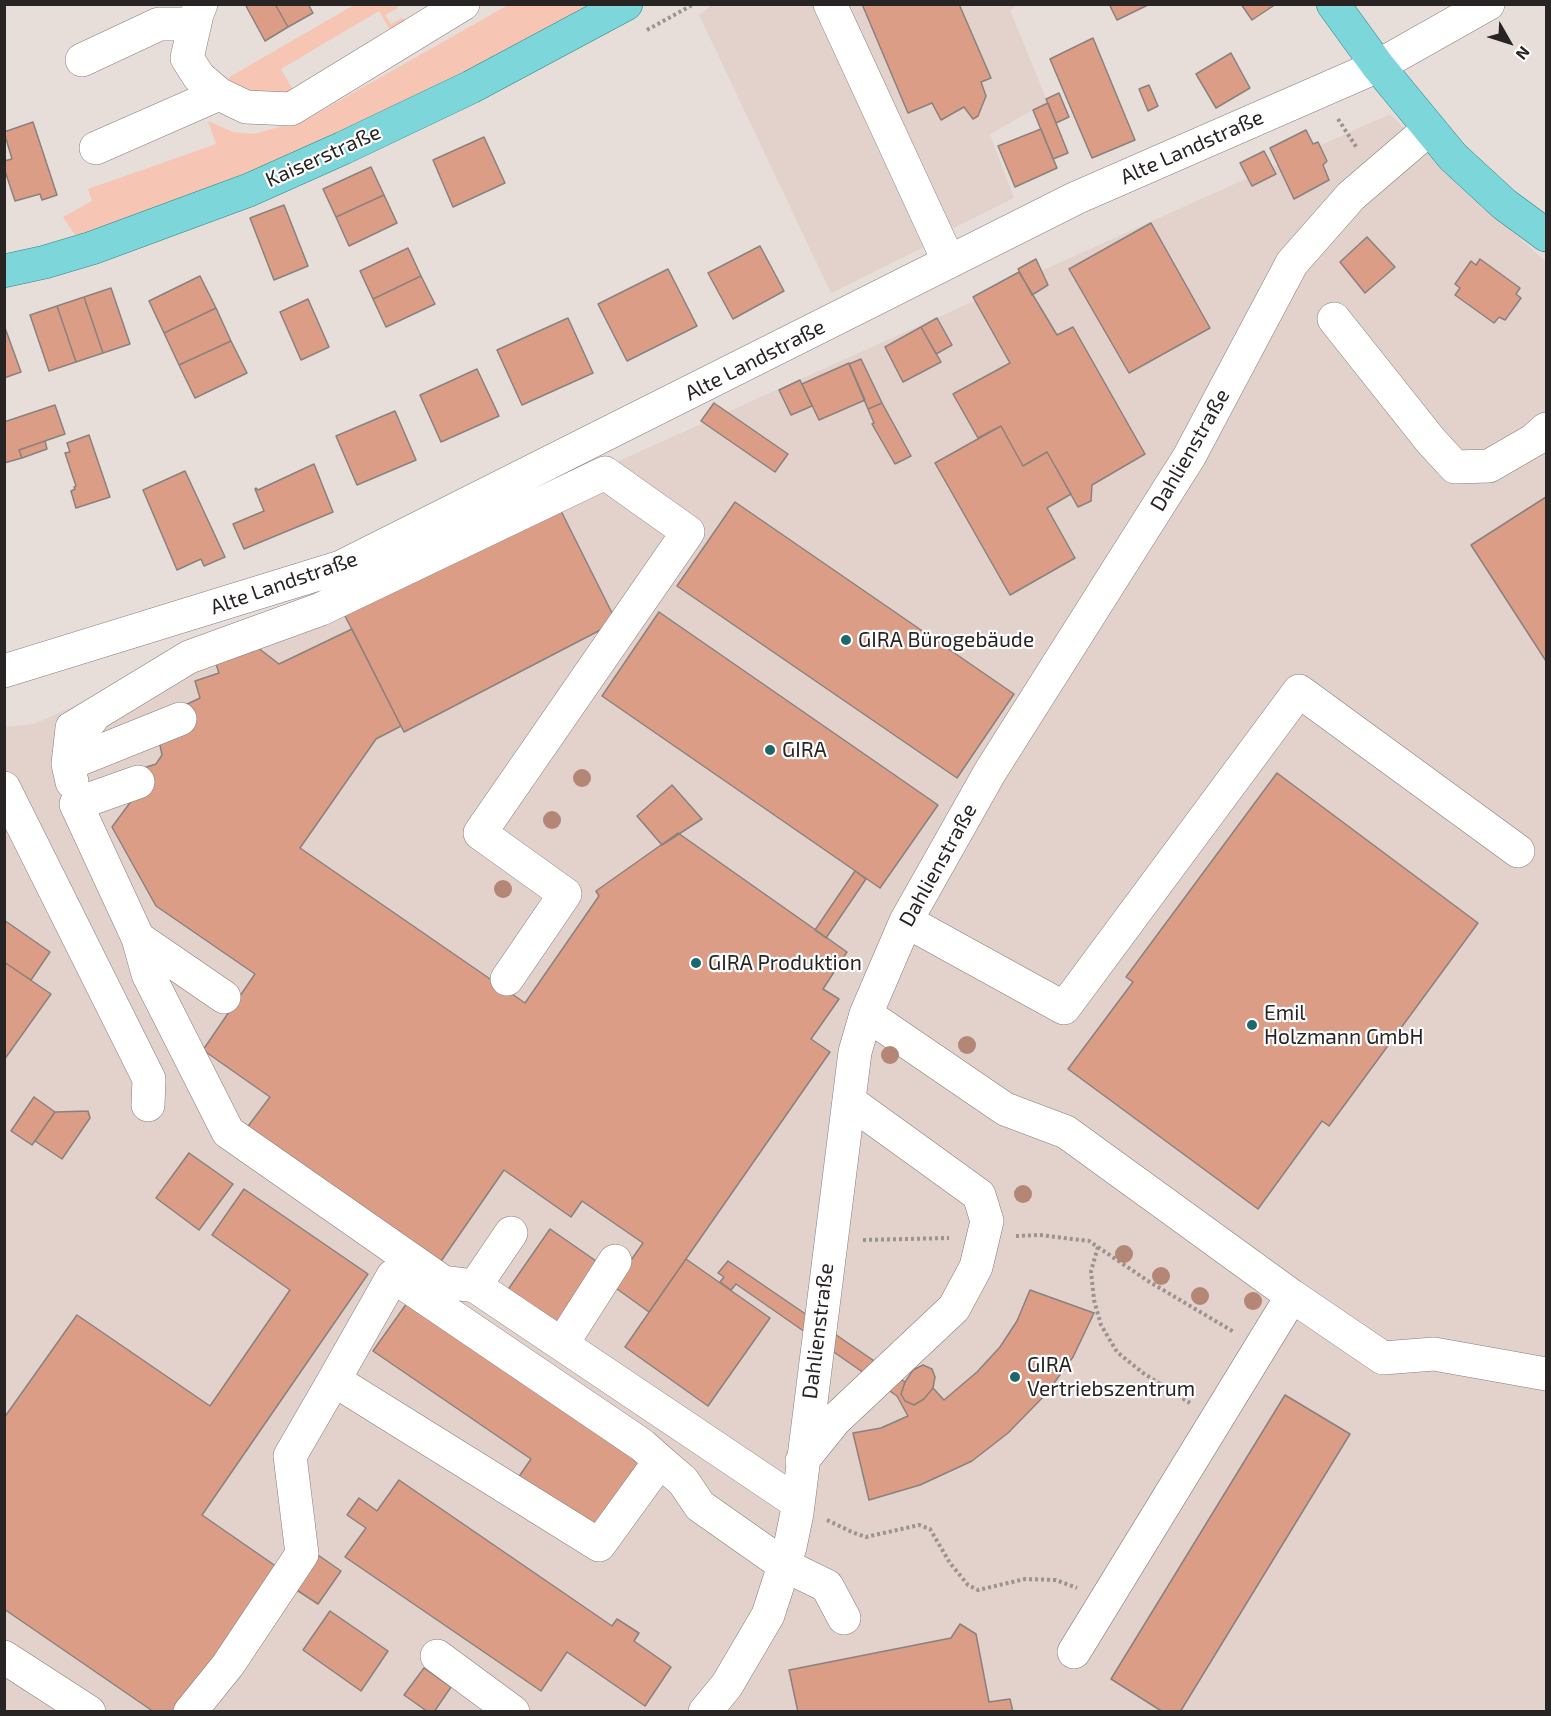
<!DOCTYPE html>
<meta charset="utf-8">
<style>
body{margin:0}
#map{position:relative;width:1551px;height:1716px;overflow:hidden;background:#e7deda;font-family:"Exo 2",sans-serif}
canvas{display:block}
.frame{position:absolute;inset:0;border:6px solid #282423;pointer-events:none}
.north{position:absolute;left:1479px;top:12px;width:60px;height:60px;-webkit-text-stroke:4px #fff;paint-order:stroke;rotate:129deg;font-size:16px;font-weight:700;line-height:24px;text-align:center;color:#282423}
.north::after{content:'';display:block;margin:auto;width:21px;height:27px;background:#282423;clip-path:polygon(50% 0,100% 100%,50% 72%,0 100%)}
</style>
<div id="map">
<canvas width="1551" height="1716"></canvas>
<div class="frame"></div>
<div class="north">N</div>
</div>
<script>
const c = document.querySelector('canvas').getContext('2d');
c.lineJoin = 'round';
function paint(path, color) { c.fillStyle = color; c.fill(path, 'evenodd'); }
const shape = rows => new Path2D(rows.map(r => 'M' + r).join(''));
function trace(path, color, width, dash) { c.strokeStyle = color; c.lineWidth = width; c.lineCap = dash ? 'butt' : 'round'; c.setLineDash(dash || []); c.stroke(path); }
function write(font, color, halo, rows, align = 'center') {
  c.font = font + ' "Exo 2",sans-serif'; c.lineWidth = 4.5; c.setLineDash([]); c.textBaseline = 'middle'; c.strokeStyle = halo; c.fillStyle = color; for (const [text, x, y, turn = 0] of rows) {
    c.save(); c.translate(x, y); c.rotate((+turn || 0) * Math.PI / 180); c.textAlign = isNaN(turn) ? turn : align; if (halo) c.strokeText(text, 0, 0); c.fillText(text, 0, 0); c.restore();
  }
}
paint(shape([
 [713,4,1018,5,1010,10,1048,103,1033,110,990,134,1014,198,952,229,924,247,831,293,699,15],
 [1390,114,1452,177,1546,262,1546,1711,5,1712,5,727,34,724]
]), '#e3d1cb');
paint(shape([
 [354,5,396,5,398,8,385,15,391,24,402,18,409,24,392,33,379,11,281,69,293,90,250,103,223,84,231,76],
 [508,5,592,5,494,58,321,142,186,197,77,238,63,217,92,201,88,189,216,144,208,121,233,132,254,134,307,119]
]), '#f6c5b4');
const building = shape([
 [249,4,275,4,288,27,265,41,246,6,249,4],
 [275,4,308,4,313,13,288,27,275,4],
 [862,4,959,4,991,78,981,82,986,96,978,116,973,119,964,107,941,120,932,103,908,113,862,4],
 [1114,4,1150,4,1117,20,1110,6,1114,4],
 [1241,4,1276,4,1252,20,1241,4],
 [1093,38,1135,140,1092,158,1050,59,1093,38],
 [1231,53,1250,88,1216,108,1196,74,1231,53],
 [1149,85,1158,106,1148,111,1139,89,1149,85],
 [1059,93,1069,117,1056,123,1046,99,1059,93],
 [1048,103,1068,153,1053,159,1033,110,1048,103],
 [33,122,57,195,42,200,40,194,15,201,4,168,4,161,12,159,4,132,33,122],
 [1041,129,1057,168,1015,187,998,146,1041,129],
 [1306,130,1313,144,1318,142,1327,161,1323,165,1329,180,1294,199,1270,148,1306,130],
 [484,137,505,183,453,207,433,160,484,137],
 [1264,151,1276,174,1252,186,1240,163,1264,151],
 [371,167,384,195,336,217,323,189,371,167],
 [384,195,397,223,349,246,336,217,384,195],
 [284,205,308,266,274,280,250,218,284,205],
 [1151,223,1210,328,1129,373,1069,269,1151,223],
 [1367,237,1395,267,1365,293,1340,262,1367,237],
 [760,246,784,291,733,319,708,273,760,246],
 [408,248,421,276,373,299,360,271,408,248],
 [1036,259,1048,285,1032,295,1018,269,1036,259],
 [1480,259,1520,288,1516,294,1521,298,1505,320,1499,317,1494,323,1455,295,1460,288,1455,284,1471,261,1476,265,1480,259],
 [668,269,697,326,627,361,598,304,668,269],
 [1019,272,1057,335,1073,327,1145,454,1092,485,1091,501,1078,507,1047,452,1023,466,1001,426,978,438,953,394,1010,363,973,297,1019,272],
 [200,276,216,308,164,333,149,301,200,276],
 [421,276,435,304,386,327,373,299,421,276],
 [111,288,130,344,103,353,84,297,111,288],
 [84,297,103,353,76,362,57,306,84,297],
 [308,299,329,347,301,360,280,312,308,299],
 [57,306,76,362,49,371,30,315,57,306],
 [216,308,231,341,179,365,164,333,216,308],
 [568,318,593,373,522,405,497,350,568,318],
 [937,318,952,345,936,354,921,327,937,318],
 [4,325,21,372,4,378,4,325],
 [921,327,941,362,903,382,885,347,921,327],
 [231,341,247,373,195,398,179,365,231,341],
 [861,359,882,403,868,409,849,364,861,359],
 [849,363,865,400,819,420,802,384,849,363],
 [477,369,499,416,441,442,420,395,477,369],
 [800,380,812,406,791,415,779,390,800,380],
 [714,403,788,454,775,472,701,421,714,403],
 [882,403,911,456,895,464,872,424,874,423,868,409,882,403],
 [55,405,65,434,19,450,22,458,4,463,4,422,55,405],
 [395,411,416,460,357,485,336,436,395,411],
 [1001,426,1023,466,1047,452,1071,494,1047,508,1075,558,1010,595,935,463,1001,426],
 [89,435,110,497,76,508,71,491,75,489,74,487,76,486,65,453,70,452,67,443,89,435],
 [45,441,47,449,22,458,19,450,45,441],
 [314,464,333,512,244,549,233,524,264,511,255,489,256,488,258,490,314,464],
 [185,471,225,557,204,566,201,559,177,570,143,490,185,471],
 [1546,497,1546,661,1471,545,1546,497],
 [735,502,1014,694,957,778,677,586,735,502],
 [560,509,614,617,612,624,404,732,342,610,560,509],
 [659,612,938,805,880,888,602,696,659,612],
 [352,629,401,726,376,739,300,848,525,1003,599,896,596,891,678,833,847,952,823,989,839,999,811,1039,830,1052,649,1312,613,1286,643,1243,582,1201,571,1217,504,1170,437,1267,243,1133,270,1097,203,1050,255,974,156,906,112,827,138,792,134,771,156,764,162,755,158,735,177,709,200,698,195,681,219,673,213,655,239,643,252,652,257,647,279,664,352,629],
 [1277,773,1478,923,1329,1126,1322,1121,1258,1209,1068,1069,1133,982,1126,977,1277,773],
 [672,785,702,819,662,845,637,816,672,785],
 [855,871,866,879,826,938,815,930,855,871],
 [4,920,50,952,31,980,4,962,4,920],
 [4,962,51,994,4,1060,4,962],
 [34,1097,55,1112,32,1145,11,1131,34,1097],
 [88,1111,90,1118,62,1159,35,1141,55,1112,88,1111],
 [189,1153,233,1184,199,1230,156,1198,189,1153],
 [244,1189,368,1274,202,1515,280,1569,182,1712,154,1712,4,1609,4,1418,77,1315,210,1406,290,1290,212,1235,244,1189],
 [550,1229,599,1263,556,1325,507,1291,550,1229],
 [686,1259,770,1318,708,1406,625,1347,686,1259],
 [728,1261,905,1382,901,1394,905,1401,914,1405,924,1399,933,1388,944,1400,977,1372,1000,1347,1017,1321,1030,1290,1094,1313,1073,1357,1046,1394,1008,1433,972,1461,920,1485,869,1500,853,1433,881,1428,908,1416,897,1396,736,1284,731,1290,720,1282,724,1277,718,1273,728,1261],
 [407,1303,640,1463,592,1529,518,1478,531,1459,373,1351,407,1303],
 [923,1365,932,1369,935,1377,933,1388,924,1399,914,1405,905,1401,901,1394,905,1382,913,1370,923,1365],
 [1285,1395,1350,1434,1180,1712,1163,1712,1111,1679,1285,1395],
 [399,1480,612,1626,617,1619,639,1633,634,1641,671,1667,645,1706,567,1652,541,1691,345,1557,366,1528,347,1515,359,1498,377,1511,399,1480],
 [318,1555,341,1571,318,1604,295,1589,318,1555],
 [330,1611,388,1651,361,1691,303,1650,330,1611],
 [960,1624,976,1634,989,1702,1010,1699,1013,1712,798,1712,789,1670,951,1638,960,1624],
 [424,1668,451,1687,434,1712,428,1712,404,1695,424,1668]
]);
paint(building, '#dc9d87');
trace(building, '#8a817e', 1.5);
const minor = shape([
 [201,4,197,14,187,58,199,77,219,94,246,107,291,109,463,4],
 [830,4,949,262],
 [82,60,159,24,195,24],
 [96,148,219,94],
 [1334,319,1431,441,1455,467,1489,466,1534,440,1546,429],
 [4,671,341,567,1076,198,1378,66,1488,4],
 [72,728,189,657,321,609,605,473,688,532,480,833,565,894,507,979],
 [68,764,72,728,91,720],
 [72,782,68,764,180,719],
 [138,782,76,804,138,938,224,997],
 [4,788,149,1079,148,1105],
 [906,921,1064,1008,1299,691,1518,851],
 [138,938,148,974,228,1132,443,1282,475,1286,798,1503],
 [866,1014,1005,1109,1066,1132,1292,1296,1074,1652],
 [475,1286,511,1233],
 [1292,1296,1383,1358,1434,1354,1546,1374],
 [562,1344,615,1261],
 [660,1461,599,1545,334,1380,393,1276,642,1445,660,1461,683,1481,700,1506,784,1565,827,1586,844,1618],
 [802,1461,835,1420,954,1308,976,1267,987,1221,979,1195,849,1101],
 [437,1656,513,1712],
 [4,1657,89,1712],
 [190,1712,228,1665,302,1554,290,1456,334,1380],
 [705,1712,727,1685,768,1615,790,1547,797,1513,855,1052,866,1014,906,921,990,772,1189,457,1292,263,1351,196,1429,129]
]);
const major = shape([
 [1333,4,1378,66,1453,157,1504,204,1546,235],
 [4,271,45,262,92,248,249,190,343,148,471,87,626,4]
]);
trace(minor, '#867d7a', 34);
trace(major, '#278688', 34);
trace(shape([
 [647,30,694,4],
 [1338,119,1357,148],
 [1016,1236,1040,1235,1089,1241,1148,1281,1234,1332],
 [863,1240,949,1238],
 [1098,1247,1091,1271,1094,1300,1101,1325,1117,1352,1143,1373,1190,1403],
 [827,1520,852,1532,866,1537,919,1525,930,1529,950,1563,968,1585,978,1590,1025,1579,1056,1580,1077,1588]
]), '#9a9390', 4, [3, 3]);
trace(minor, '#fff', 33);
trace(major, '#7dd6d9', 33);
c.fillStyle = '#b48675';
for (const [x, y] of [
 [582,778],
 [552,820],
 [503,889],
 [967,1045],
 [890,1055],
 [1023,1194],
 [1124,1254],
 [1161,1276],
 [1200,1296],
 [1253,1301]
]) { c.beginPath(); c.arc(x, y, 9, 0, 2 * Math.PI); c.fill(); }
for (const [x, y, r, color] of [
 [846,640,6,"#1c696c"],
 [770,750,6,"#1c696c"],
 [696,963,6,"#1c696c"],
 [1252,1025,6,"#1c696c"],
 [1015,1377,6,"#1c696c"]
]) { const dot = new Path2D(); dot.arc(x, y, r, 0, 2 * Math.PI); c.fillStyle = color; c.fill(dot); trace(dot, '#fff', 2); }
write('21px', '#282423', '#fff', [
 ["Alte Landstraße",1192,147,-24],
 ["Kaiserstraße",323,156,-24],
 ["Alte Landstraße",755,360,-27],
 ["Dahlienstraße",1190,450,-60],
 ["Alte Landstraße",284,583,-19],
 ["Dahlienstraße",938,865,-61],
 ["Dahlienstraße",818,1331,-83]
]);
write('21px', '#282423', '#fff', [
 ["GIRA Bürogebäude",858,640],
 ["GIRA",782,750],
 ["GIRA Produktion",708,963],
 ["Emil",1264,1013],
 ["Holzmann GmbH",1264,1037],
 ["GIRA",1027,1365],
 ["Vertriebszentrum",1027,1389]
], 'left');
</script>
